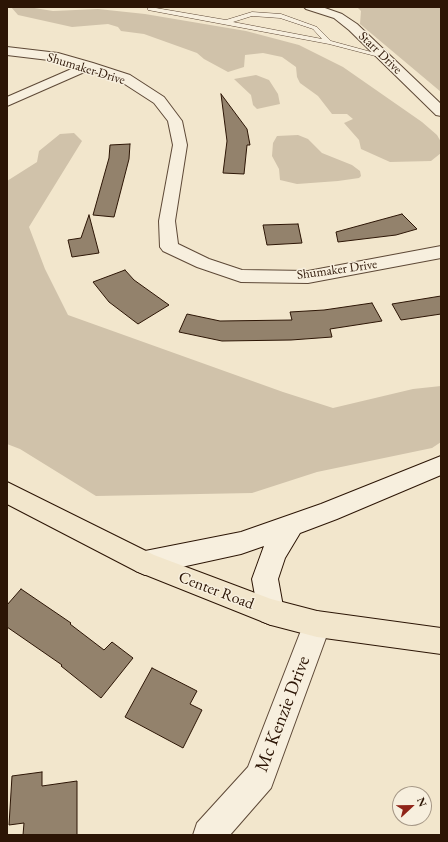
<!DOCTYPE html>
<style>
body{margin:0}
#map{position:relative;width:448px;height:842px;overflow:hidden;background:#f2e6cc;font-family:"EB Garamond",serif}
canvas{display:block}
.frame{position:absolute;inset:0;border:8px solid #2c1505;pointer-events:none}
.north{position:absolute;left:392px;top:786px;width:40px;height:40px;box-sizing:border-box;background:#f7efde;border:1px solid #a69887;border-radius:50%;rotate:68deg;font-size:11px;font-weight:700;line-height:16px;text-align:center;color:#2c1505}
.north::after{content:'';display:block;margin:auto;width:14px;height:18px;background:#8f2418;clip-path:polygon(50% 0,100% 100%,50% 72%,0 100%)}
</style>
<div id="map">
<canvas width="448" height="842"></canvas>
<div class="frame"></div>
<div class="north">N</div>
</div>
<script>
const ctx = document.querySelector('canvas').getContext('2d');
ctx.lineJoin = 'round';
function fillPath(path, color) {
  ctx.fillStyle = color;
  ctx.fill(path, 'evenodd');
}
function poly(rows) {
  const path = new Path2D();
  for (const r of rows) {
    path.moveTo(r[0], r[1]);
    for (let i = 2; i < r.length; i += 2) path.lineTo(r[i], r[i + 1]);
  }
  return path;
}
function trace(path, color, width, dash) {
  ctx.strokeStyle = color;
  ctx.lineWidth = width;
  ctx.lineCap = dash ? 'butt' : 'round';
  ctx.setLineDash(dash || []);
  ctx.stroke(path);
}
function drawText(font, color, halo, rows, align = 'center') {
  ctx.font = font + ' "EB Garamond",serif';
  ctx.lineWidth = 3;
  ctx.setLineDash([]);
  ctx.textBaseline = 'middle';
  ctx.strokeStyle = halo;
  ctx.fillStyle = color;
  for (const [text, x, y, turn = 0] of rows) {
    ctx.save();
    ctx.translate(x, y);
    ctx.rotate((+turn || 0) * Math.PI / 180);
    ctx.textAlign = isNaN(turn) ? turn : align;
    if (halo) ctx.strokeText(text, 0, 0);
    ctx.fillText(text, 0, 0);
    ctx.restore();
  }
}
const green = poly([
 [11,7,28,7,53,11,98,9,145,14,246,31,299,45,343,67,422,122,437,135,441,142,441,153,431,161,390,162,361,149,359,140,344,123,353,119,347,114,332,114,318,96,300,83,297,77,296,67,282,57,263,53,245,55,244,67,228,72,204,59,197,53,144,34,121,31,118,27,108,24,72,27,18,15],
 [357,7,441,7,441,92,360,24,361,11],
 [256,75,269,80,278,94,280,104,257,109,253,105,251,95,234,79],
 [74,133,82,141,29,227,45,269,68,315,283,392,333,408,413,389,441,386,441,442,432,448,317,472,252,493,96,496,20,449,7,444,7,181,37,162,39,151,60,134],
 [298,135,308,139,322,153,352,165,360,171,361,176,359,178,338,181,297,184,280,180,279,169,272,156,273,143,277,136]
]);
const building = poly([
 [221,94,247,129,250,145,247,145,244,174,223,173,227,141,221,94],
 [130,144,129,159,114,217,93,215,109,158,110,145,130,144],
 [402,214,417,229,396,235,338,242,336,232,402,214],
 [89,215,99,253,72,257,68,240,81,238,89,215],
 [298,224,302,243,267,245,263,225,298,224],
 [125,270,134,280,169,305,138,324,109,302,93,282,125,270],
 [441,296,441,314,401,320,392,304,441,296],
 [372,303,382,321,330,329,332,337,291,340,222,341,179,332,187,314,220,321,292,320,290,312,324,310,372,303],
 [21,589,71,623,70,624,104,650,112,642,133,658,101,698,61,666,62,665,7,627,7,605,21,589],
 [152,668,197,691,190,704,202,710,183,748,125,717,152,668],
 [42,772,42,786,77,781,77,835,23,835,24,823,9,825,12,776,42,772]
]);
const lane = poly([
 [150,7,226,20,252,12,281,14,317,27,331,41,386,56,383,58,329,44,148,10,147,9,150,7],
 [252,16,280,18,313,29,322,39,233,22,252,16]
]);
const street = poly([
 [304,7,322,7,342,14,357,24,441,104,441,116,436,115,349,30,334,18,306,9,304,7],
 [7,47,58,53,93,63,130,75,164,97,182,121,187,145,175,221,178,244,209,259,242,270,308,271,441,246,441,258,308,283,241,282,197,267,163,251,160,247,159,221,173,145,168,121,154,103,120,81,89,70,7,106,7,97,76,67,57,61,7,55,7,47],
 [317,611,327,615,331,624,271,788,230,835,193,835,197,823,248,767,307,615,317,611]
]);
const secondary = poly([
 [441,456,441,475,337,519,300,533,285,558,278,579,284,612,281,621,271,625,261,621,258,612,252,579,264,546,241,554,145,575,136,571,132,563,136,555,145,551,241,532,321,504,441,456]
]);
const primary = poly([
 [7,482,154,555,271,599,317,611,441,628,441,654,317,637,271,625,136,571,7,504,7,482]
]);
const farStreetnames = [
 ["Starr Drive",380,53,44],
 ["Shumaker Drive",86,69,17],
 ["Shumaker Drive",337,270,-8]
];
const streetNames = [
 ["Center Road",216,591,21]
];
const nearStreetnames = [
 ["Mc Kenzie Drive",283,714,-69]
];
fillPath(green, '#d0c2aa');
fillPath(building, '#93826c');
trace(building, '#2c1505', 1);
trace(lane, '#5e4937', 1);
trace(street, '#5e4937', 2);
trace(secondary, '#2c1505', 2);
trace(primary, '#2c1505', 2);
fillPath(lane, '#f7efde');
fillPath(street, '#f7efde');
fillPath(secondary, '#f7efde');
fillPath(primary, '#f2e6cc');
drawText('13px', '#2c1505', '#f7efde', farStreetnames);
drawText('16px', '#2c1505', '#f7efde', streetNames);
drawText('19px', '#2c1505', '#f7efde', nearStreetnames);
</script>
